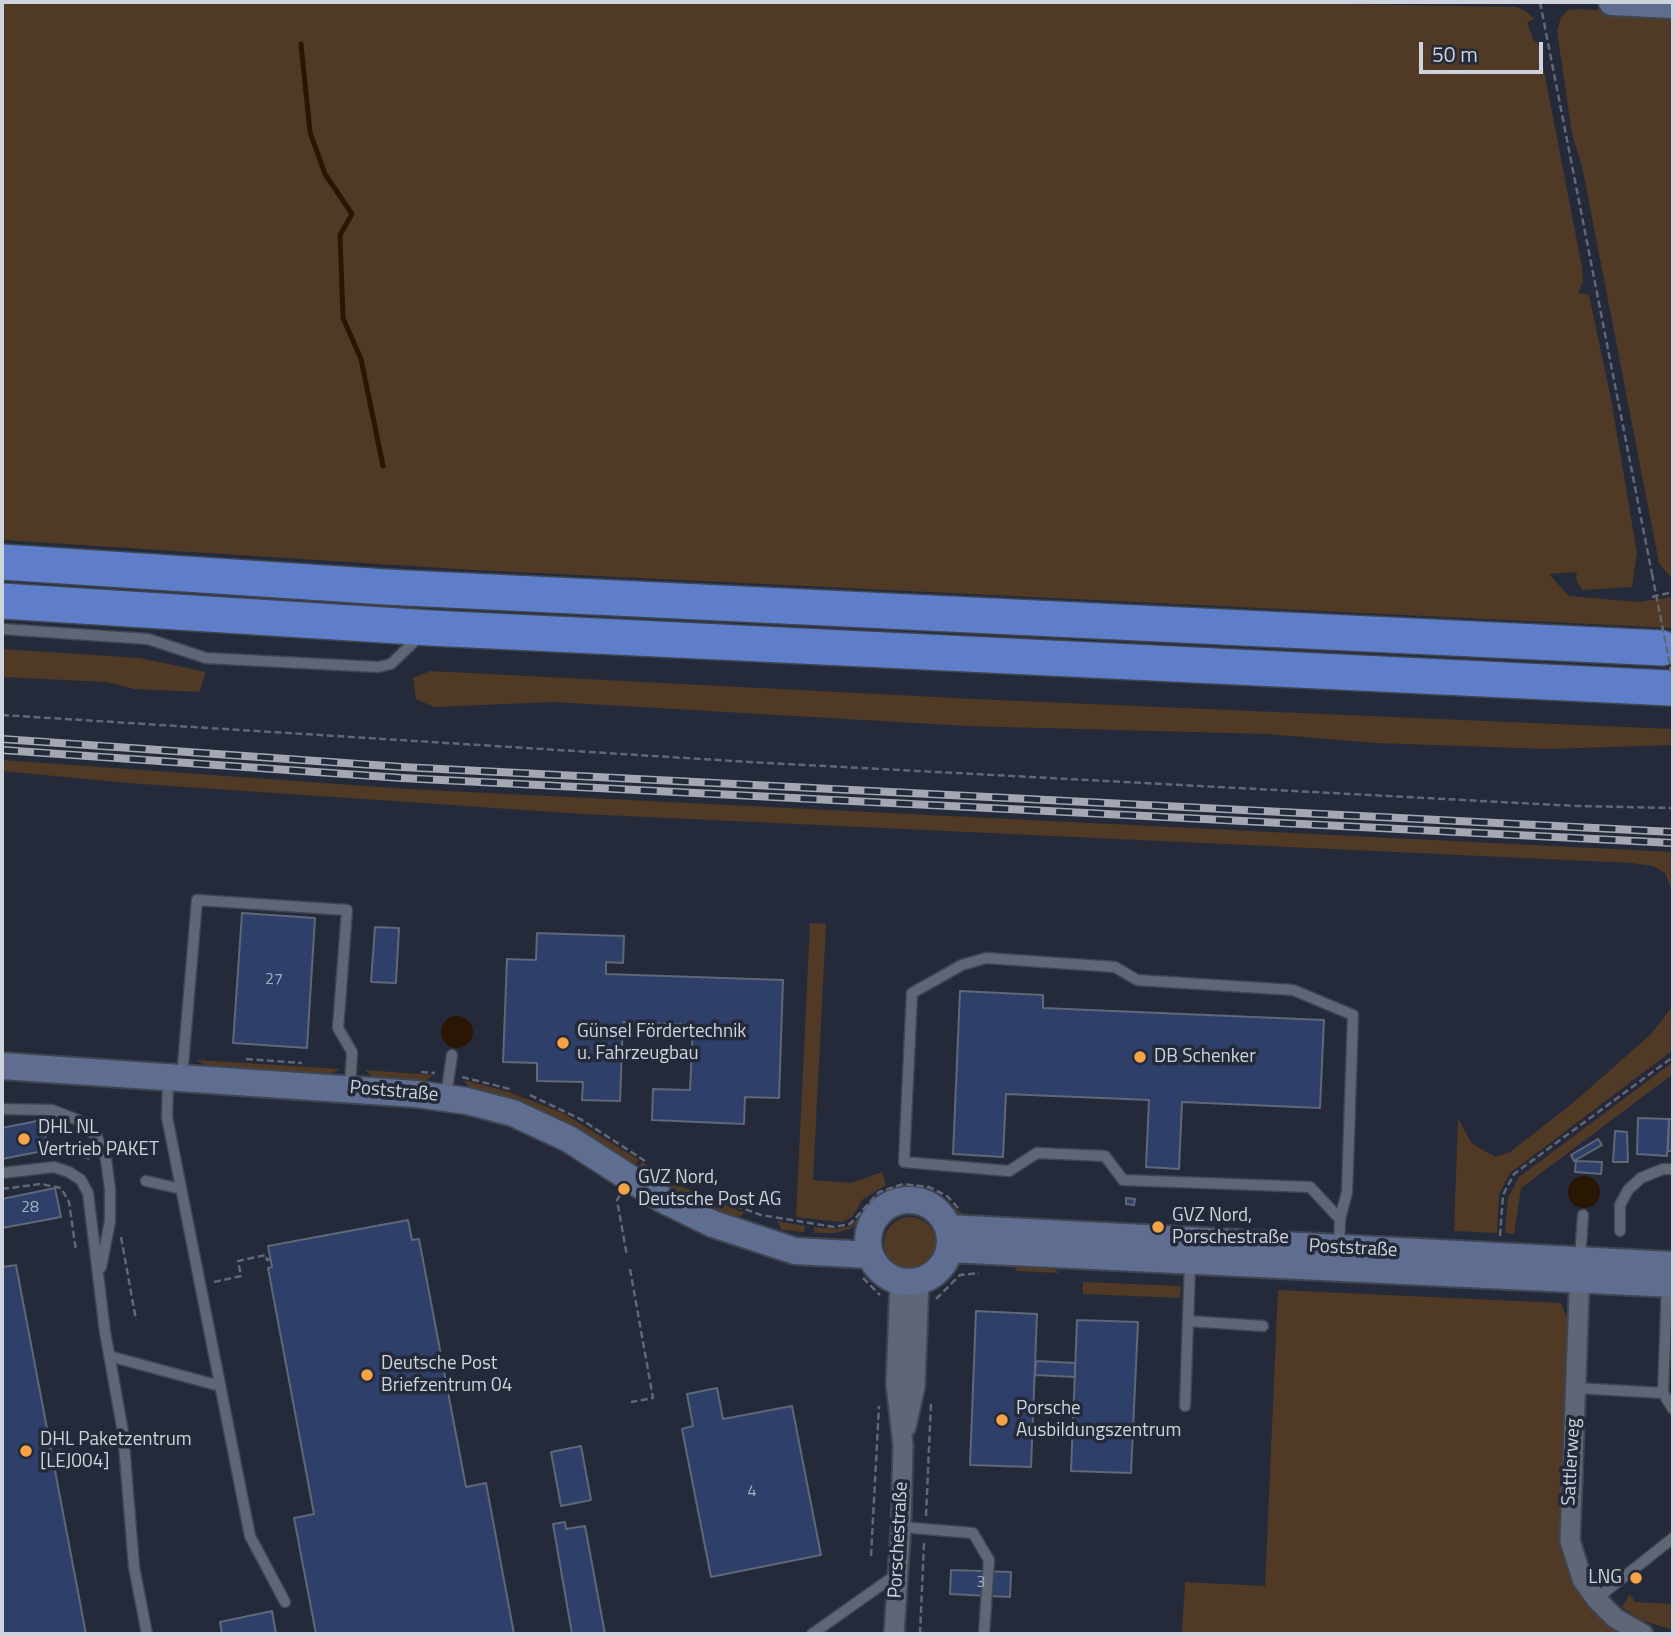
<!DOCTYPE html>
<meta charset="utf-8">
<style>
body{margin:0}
#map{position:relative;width:1675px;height:1636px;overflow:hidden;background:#242a39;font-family:"Titillium Web",sans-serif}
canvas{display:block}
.frame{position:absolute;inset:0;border:4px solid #cfd3dd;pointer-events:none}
.scale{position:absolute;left:1419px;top:42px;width:124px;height:32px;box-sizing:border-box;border:4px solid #cfd3dd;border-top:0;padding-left:9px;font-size:21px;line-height:24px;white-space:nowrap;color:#cfd3dd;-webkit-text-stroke:5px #242a39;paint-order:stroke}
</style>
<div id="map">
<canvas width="1675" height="1636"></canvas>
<div class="frame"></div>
<div class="scale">50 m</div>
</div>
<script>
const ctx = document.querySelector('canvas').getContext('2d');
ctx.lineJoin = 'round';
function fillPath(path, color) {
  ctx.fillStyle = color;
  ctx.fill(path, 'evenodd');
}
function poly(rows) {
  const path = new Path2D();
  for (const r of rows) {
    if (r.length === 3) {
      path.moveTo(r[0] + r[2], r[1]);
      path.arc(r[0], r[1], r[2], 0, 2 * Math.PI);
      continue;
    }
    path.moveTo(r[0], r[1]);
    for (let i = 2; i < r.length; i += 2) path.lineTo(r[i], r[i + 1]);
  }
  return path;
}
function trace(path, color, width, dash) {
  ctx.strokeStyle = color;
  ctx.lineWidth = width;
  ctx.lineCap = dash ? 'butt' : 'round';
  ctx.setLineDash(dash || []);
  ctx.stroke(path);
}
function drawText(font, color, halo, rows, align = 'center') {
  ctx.font = font + ' "Titillium Web",sans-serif';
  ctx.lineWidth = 7;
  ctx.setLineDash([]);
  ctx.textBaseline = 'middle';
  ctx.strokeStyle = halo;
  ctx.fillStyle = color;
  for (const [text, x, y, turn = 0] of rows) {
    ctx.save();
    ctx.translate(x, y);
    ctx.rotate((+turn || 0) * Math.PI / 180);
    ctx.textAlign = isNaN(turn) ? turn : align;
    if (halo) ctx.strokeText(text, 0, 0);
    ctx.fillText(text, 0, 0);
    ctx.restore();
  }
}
const green = poly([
 [2,2,1220,2,1517,7,1526,11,1534,19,1527,22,1533,39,1539,45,1582,267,1583,281,1578,293,1589,295,1611,399,1637,553,1632,587,1582,590,1576,579,1577,572,1549,574,1569,596,1638,602,1673,597,1673,628,474,570,2,540],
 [1576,9,1673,13,1673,580,1659,563,1582,166,1572,134,1557,31,1561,17,1568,10],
 [2,649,140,658,206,672,199,692,134,689,107,682,2,677],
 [430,671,974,699,1672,729,1673,745,1548,749,1376,743,1267,734,967,726,554,702,434,707,416,699,413,678],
 [2,760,408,789,1673,852,1673,893,1665,873,1653,866,1631,863,583,814,128,783,2,771],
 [810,923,826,924,813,1180,851,1183,882,1172,886,1185,863,1199,852,1217,842,1222,796,1217],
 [1673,1006,1673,1050,1510,1173,1499,1194,1497,1233,1454,1231,1458,1118,1472,1144,1496,1157,1510,1152,1573,1103,1651,1034],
 [196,1060,340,1069,321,1078,208,1067],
 [1673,1062,1673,1074,1521,1188,1514,1234,1505,1233,1508,1198,1519,1177],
 [365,1070,434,1075,420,1084,375,1079],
 [463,1080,506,1091,563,1113,639,1160,632,1169,475,1093],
 [642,1162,680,1186,745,1213,734,1220,713,1212,635,1171],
 [903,1186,932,1191,966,1216,1009,1218,1009,1223,967,1220,944,1200,931,1193,912,1189,898,1190,882,1197,852,1228,836,1233,814,1233,814,1227,836,1229,851,1226,872,1201],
 [910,1243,26],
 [777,1221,805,1226,804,1232,782,1230],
 [1017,1257,1043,1259,1059,1273,1016,1271],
 [1083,1282,1181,1286,1180,1298,1083,1294],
 [1278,1290,1561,1303,1568,1321,1569,1338,1561,1539,1625,1634,1182,1634,1185,1582,1265,1586],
 [1630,1594,1635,1602,1673,1604,1673,1630,1641,1620,1622,1607]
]);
const water = poly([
 [457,1032,16],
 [1584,1192,16]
]);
const stream = poly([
 [301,44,310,132,325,174,352,214,340,235,343,318,361,359,383,466]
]);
const building = poly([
 [242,913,315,918,307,1048,233,1043,242,913],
 [375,927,399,928,396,983,371,982,375,927],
 [537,933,624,936,623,963,606,962,606,974,783,980,779,1098,745,1097,744,1124,652,1120,653,1089,690,1090,693,1025,623,1022,620,1101,582,1100,583,1082,537,1081,537,1063,503,1062,507,959,536,960,537,933],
 [960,991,1043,995,1043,1008,1324,1020,1320,1108,1182,1102,1179,1169,1146,1167,1149,1100,1006,1094,1003,1157,953,1154,960,991],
 [1638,1118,1669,1119,1667,1156,1637,1154,1638,1118],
 [1669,1119,1673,1119,1673,1151,1668,1151,1669,1119],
 [42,1120,48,1150,2,1159,2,1128,42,1120],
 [1615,1131,1627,1132,1628,1162,1613,1162,1615,1131],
 [1598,1139,1602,1145,1574,1161,1571,1155,1598,1139],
 [1576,1161,1602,1162,1601,1174,1575,1172,1576,1161],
 [55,1188,61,1217,2,1228,2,1199,55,1188],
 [1126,1198,1135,1199,1134,1205,1126,1204,1126,1198],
 [408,1220,412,1240,419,1239,466,1487,486,1483,514,1634,316,1634,294,1518,314,1514,268,1268,272,1267,268,1246,408,1220],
 [16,1265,86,1634,2,1634,2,1267,16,1265],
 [976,1311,1037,1314,1031,1467,970,1465,976,1311],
 [1077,1320,1138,1322,1131,1473,1071,1471,1077,1320],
 [1036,1361,1075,1363,1075,1377,1035,1375,1036,1361],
 [717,1388,723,1419,792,1406,821,1555,711,1577,682,1429,693,1426,687,1394,717,1388],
 [581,1446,591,1500,561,1506,551,1452,581,1446],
 [565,1522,566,1529,585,1526,605,1634,572,1634,553,1524,565,1522],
 [951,1570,1011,1572,1010,1597,950,1594,951,1570],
 [272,1611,276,1634,222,1634,220,1622,272,1611]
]);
const path = poly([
 [1540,2,1652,574],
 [1652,597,1673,592],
 [2,715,749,762,1576,806,1673,808],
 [246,1059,302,1063],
 [421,1072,435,1073],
 [462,1077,510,1089],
 [530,1095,582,1120,645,1161],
 [52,1153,73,1153,90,1159],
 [2,1189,41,1184,61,1188,69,1202,76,1251],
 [620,1195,617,1200,627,1256],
 [706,1195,761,1215,834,1227,850,1224,879,1192,903,1184,929,1187,947,1196,958,1208],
 [1500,1236,1503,1195,1514,1174,1673,1057],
 [121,1237,136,1320],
 [630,1269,653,1398,631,1402],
 [863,1278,880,1295],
 [214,1282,241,1276,238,1261,266,1255,267,1260,271,1259],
 [936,1299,960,1275,979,1273],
 [926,1516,931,1403],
 [871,1556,879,1406],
 [920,1634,924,1543]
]);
const lane = poly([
 [2,629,148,639,206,658,378,667,391,664,420,636],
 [182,1077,197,900,347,910,338,1028,352,1052,350,1088],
 [168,1080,167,1117,250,1536,285,1602],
 [446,1096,452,1055],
 [2,1109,52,1110,78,1120,97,1137,106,1159,110,1189,110,1221,101,1267],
 [2,1173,54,1167,69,1172,81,1180,88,1193,105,1332,123,1432,134,1567,147,1634],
 [146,1181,181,1189],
 [1620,1231,1620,1205,1628,1190,1641,1178,1663,1169,1673,1169],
 [1339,1247,1340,1219,1347,1192,1353,1015,1293,990,1137,980,1115,967,986,958,962,965,912,993,904,1162,1009,1171,1037,1153,1105,1156,1123,1180,1310,1187,1340,1219],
 [1580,1259,1583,1215],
 [1188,1321,1263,1326],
 [109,1356,220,1386],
 [1575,1388,1663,1393,1667,1285],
 [1663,1393,1673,1409],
 [1185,1406,1190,1263],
 [901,1527,973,1533,989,1560,984,1634],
 [1596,1599,1673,1538],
 [812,1634,897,1574]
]);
const street = poly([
 [1580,1267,1570,1541,1582,1579,1596,1599,1615,1618,1643,1634],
 [906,1427,915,1386,919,1281],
 [894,1634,901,1527,903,1445,896,1384,900,1281]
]);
const secondary = poly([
 [1612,2,1673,5],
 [2,1066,416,1094,467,1101,513,1113,569,1139,662,1199,713,1224,795,1251,870,1255],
 [909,1241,41],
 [948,1228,1673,1265],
 [949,1249,1673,1284]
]);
const highway = poly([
 [2,562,386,587,1662,648],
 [2,601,430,628,1670,688]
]);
const rail = poly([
 [2,739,402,767,1673,832],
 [2,750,402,778,1673,843]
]);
const pathBridge = poly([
 [1652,574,1673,681]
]);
const markers = [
 [563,1043,7,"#f6a247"],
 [1140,1057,7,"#f6a247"],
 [24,1139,7,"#f6a247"],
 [624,1189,7,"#f6a247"],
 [1158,1227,7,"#f6a247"],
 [367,1375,7,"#f6a247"],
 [1002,1420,7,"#f6a247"],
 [26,1451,7,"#f6a247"],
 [1636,1578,7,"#f6a247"]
];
const numberNames = [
 ["27",274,980],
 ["28",30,1208],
 ["4",752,1492],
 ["3",981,1583]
];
const poiNames = [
 ["Günsel Fördertechnik",577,1032],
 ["u. Fahrzeugbau",577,1054],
 ["DB Schenker",1154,1057],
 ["DHL NL",38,1128],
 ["Vertrieb PAKET",38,1150],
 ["GVZ Nord,",638,1178],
 ["Deutsche Post AG",638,1200],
 ["GVZ Nord,",1172,1216],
 ["Porschestraße",1172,1238],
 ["Deutsche Post",381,1364],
 ["Briefzentrum 04",381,1386],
 ["Porsche",1016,1409],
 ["Ausbildungszentrum",1016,1431],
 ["DHL Paketzentrum",40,1440],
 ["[LEJ004]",40,1462],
 ["LNG",1622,1578,"right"]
];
const streetNames = [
 ["Poststraße",394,1092,5],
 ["Poststraße",1353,1249,3],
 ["Sattlerweg",1572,1462,-87],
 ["Porschestraße",899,1540,-87]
];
fillPath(green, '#503a25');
fillPath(water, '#2a1703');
trace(stream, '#2a1703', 5);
fillPath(building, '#2e4069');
trace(building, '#5f6778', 2);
trace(lane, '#3f4551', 13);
trace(street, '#3f4551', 23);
trace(secondary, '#3f4551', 30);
trace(highway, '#3f4551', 38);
trace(path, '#616774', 2.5, [7, 3.5]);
trace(lane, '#5f6777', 10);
trace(street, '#5f6777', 19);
trace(secondary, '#5f6e90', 26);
trace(highway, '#5e7ec9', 35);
trace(rail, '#a3a8b3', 8);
trace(rail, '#242a39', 5, [16]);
trace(pathBridge, '#616774', 2.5, [7, 3.5]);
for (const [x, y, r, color] of markers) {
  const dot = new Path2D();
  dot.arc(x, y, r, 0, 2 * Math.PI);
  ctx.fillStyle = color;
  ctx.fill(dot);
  trace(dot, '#242a39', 2.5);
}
drawText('16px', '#a7aec0', null, numberNames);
drawText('19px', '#cfd3dd', '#242a39', poiNames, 'left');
drawText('19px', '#cfd3dd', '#242a39', streetNames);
</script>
